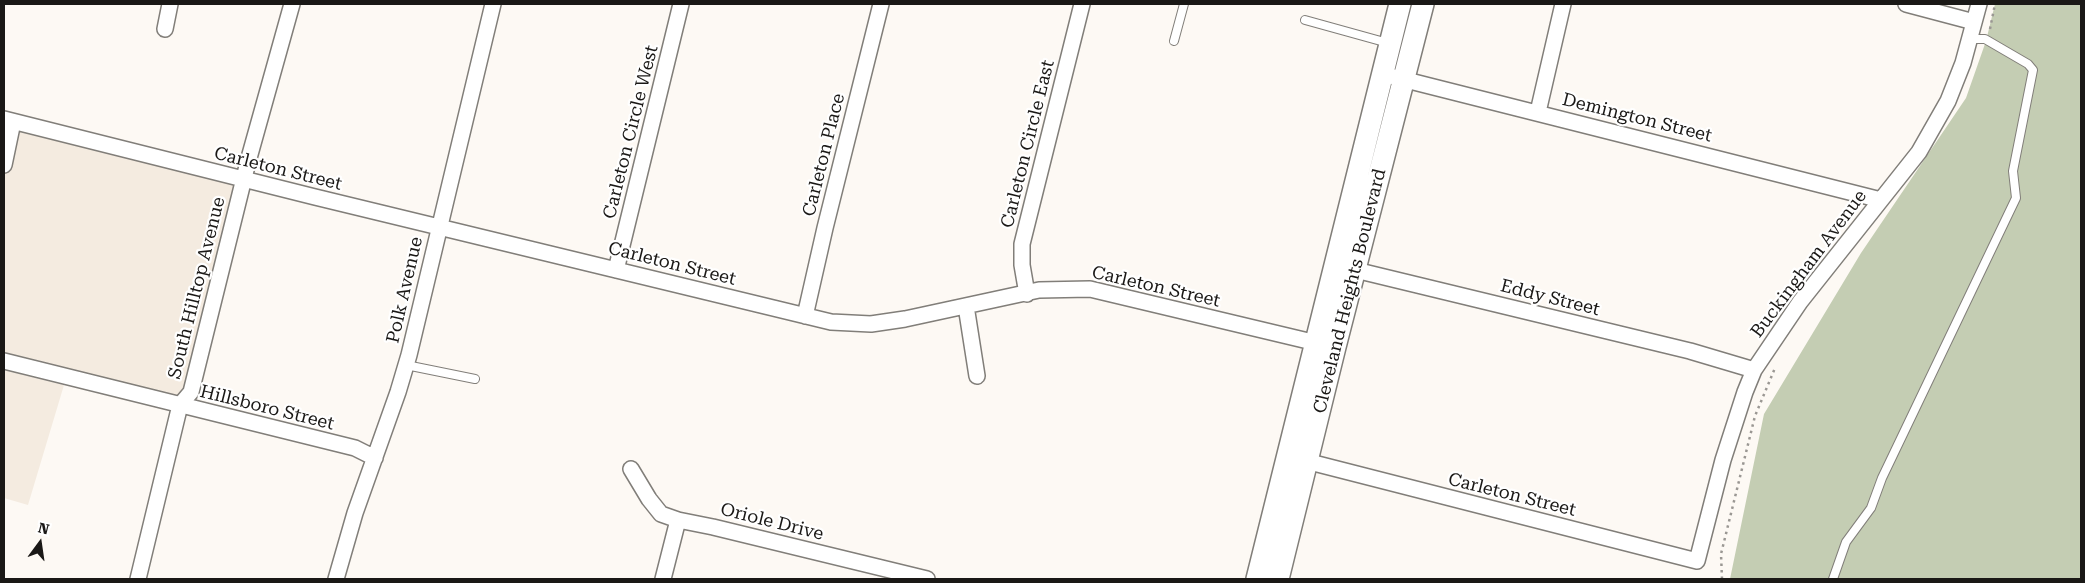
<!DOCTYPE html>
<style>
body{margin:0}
#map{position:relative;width:2085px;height:583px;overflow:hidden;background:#fdf9f4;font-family:"Roboto Serif",serif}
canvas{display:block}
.frame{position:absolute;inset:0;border:5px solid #1a1816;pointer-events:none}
.north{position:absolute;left:15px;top:518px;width:50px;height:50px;-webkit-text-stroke:4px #fff;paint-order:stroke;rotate:14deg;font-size:14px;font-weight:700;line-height:20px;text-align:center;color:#1a1816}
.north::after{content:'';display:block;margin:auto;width:18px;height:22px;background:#1a1816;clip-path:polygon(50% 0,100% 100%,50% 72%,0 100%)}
</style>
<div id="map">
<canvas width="2085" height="583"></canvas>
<div class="frame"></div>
<div class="north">N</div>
</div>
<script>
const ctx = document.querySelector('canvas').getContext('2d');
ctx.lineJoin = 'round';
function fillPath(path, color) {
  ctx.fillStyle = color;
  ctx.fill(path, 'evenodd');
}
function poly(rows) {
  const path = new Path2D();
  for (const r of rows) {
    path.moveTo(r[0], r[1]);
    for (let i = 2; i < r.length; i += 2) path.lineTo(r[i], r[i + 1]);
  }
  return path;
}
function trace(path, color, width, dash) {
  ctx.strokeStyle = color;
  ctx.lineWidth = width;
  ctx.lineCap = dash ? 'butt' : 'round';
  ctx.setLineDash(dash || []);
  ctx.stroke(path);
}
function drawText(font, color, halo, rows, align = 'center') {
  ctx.font = font + ' "Roboto Serif",serif';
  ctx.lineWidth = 4.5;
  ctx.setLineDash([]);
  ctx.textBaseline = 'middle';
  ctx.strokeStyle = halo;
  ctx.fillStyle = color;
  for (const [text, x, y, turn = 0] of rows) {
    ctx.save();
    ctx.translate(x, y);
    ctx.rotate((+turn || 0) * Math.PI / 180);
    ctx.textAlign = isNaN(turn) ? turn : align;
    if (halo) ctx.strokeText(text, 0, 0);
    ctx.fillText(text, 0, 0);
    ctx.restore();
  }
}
const built = poly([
 [4,128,234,185,184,388,178,396,4,352],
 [4,370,64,385,28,505,4,498]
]);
const green = poly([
 [1995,4,2081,4,2081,579,1730,579,1764,414,1861,253,1966,98,1986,41]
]);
const path = poly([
 [1990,29,1995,4],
 [1722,579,1721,554,1755,416,1775,368]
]);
const lane = poly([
 [1305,20,1388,43],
 [1174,41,1184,4],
 [406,365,475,379],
 [1833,579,1846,542,1871,508,1882,478,2016,198,2013,171,2033,70,2028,64,1985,39,1970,39]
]);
const street = poly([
 [1906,4,1974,22],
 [165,29,170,4],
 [1394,77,1881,200],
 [1538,112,1563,4],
 [4,119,315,197,831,322,871,324,905,319,1039,290,1090,289,1325,345],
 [4,165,13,122],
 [1347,268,1690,351,1754,370],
 [616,270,681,4],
 [1027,294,1022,265,1022,244,1082,4],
 [966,306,977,376],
 [805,316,825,228,881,4],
 [4,361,355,448,375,458],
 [1298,459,1697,561,1723,460,1745,392,1754,370,1800,302,1919,152,1948,101,1963,63,1979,4],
 [631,469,649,499,661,514,678,520,713,527,927,579],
 [138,579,180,405,191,392,249,158,292,4],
 [336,579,355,513,398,392,409,355,493,4],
 [663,579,678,520]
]);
const secondary = poly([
 [1257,579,1400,4],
 [1278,579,1335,347,1423,4]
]);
const streetNames = [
 ["Demington Street",1637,118,14],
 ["Carleton Circle West",631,132,-76],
 ["Carleton Circle East",1028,144,-76],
 ["Carleton Place",824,155,-76],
 ["Carleton Street",278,169,14],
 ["Carleton Street",672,264,14],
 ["Buckingham Avenue",1809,264,-53],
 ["Carleton Street",1156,287,13],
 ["South Hilltop Avenue",197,288,-76],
 ["Polk Avenue",405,290,-77],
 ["Cleveland Heights Boulevard",1350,291,-76],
 ["Eddy Street",1550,298,14],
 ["Hillsboro Street",267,408,14],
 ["Carleton Street",1512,495,14],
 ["Oriole Drive",772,522,14]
];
fillPath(built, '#f4ebe0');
fillPath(green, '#c4cdb3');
trace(lane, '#817e79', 10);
trace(street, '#817e79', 18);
trace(secondary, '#817e79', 24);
trace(path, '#9a9793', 2.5, [2.5, 4]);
trace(lane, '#fff', 8);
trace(street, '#fff', 15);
trace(secondary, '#fff', 21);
drawText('18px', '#1a1816', '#fff', streetNames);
</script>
